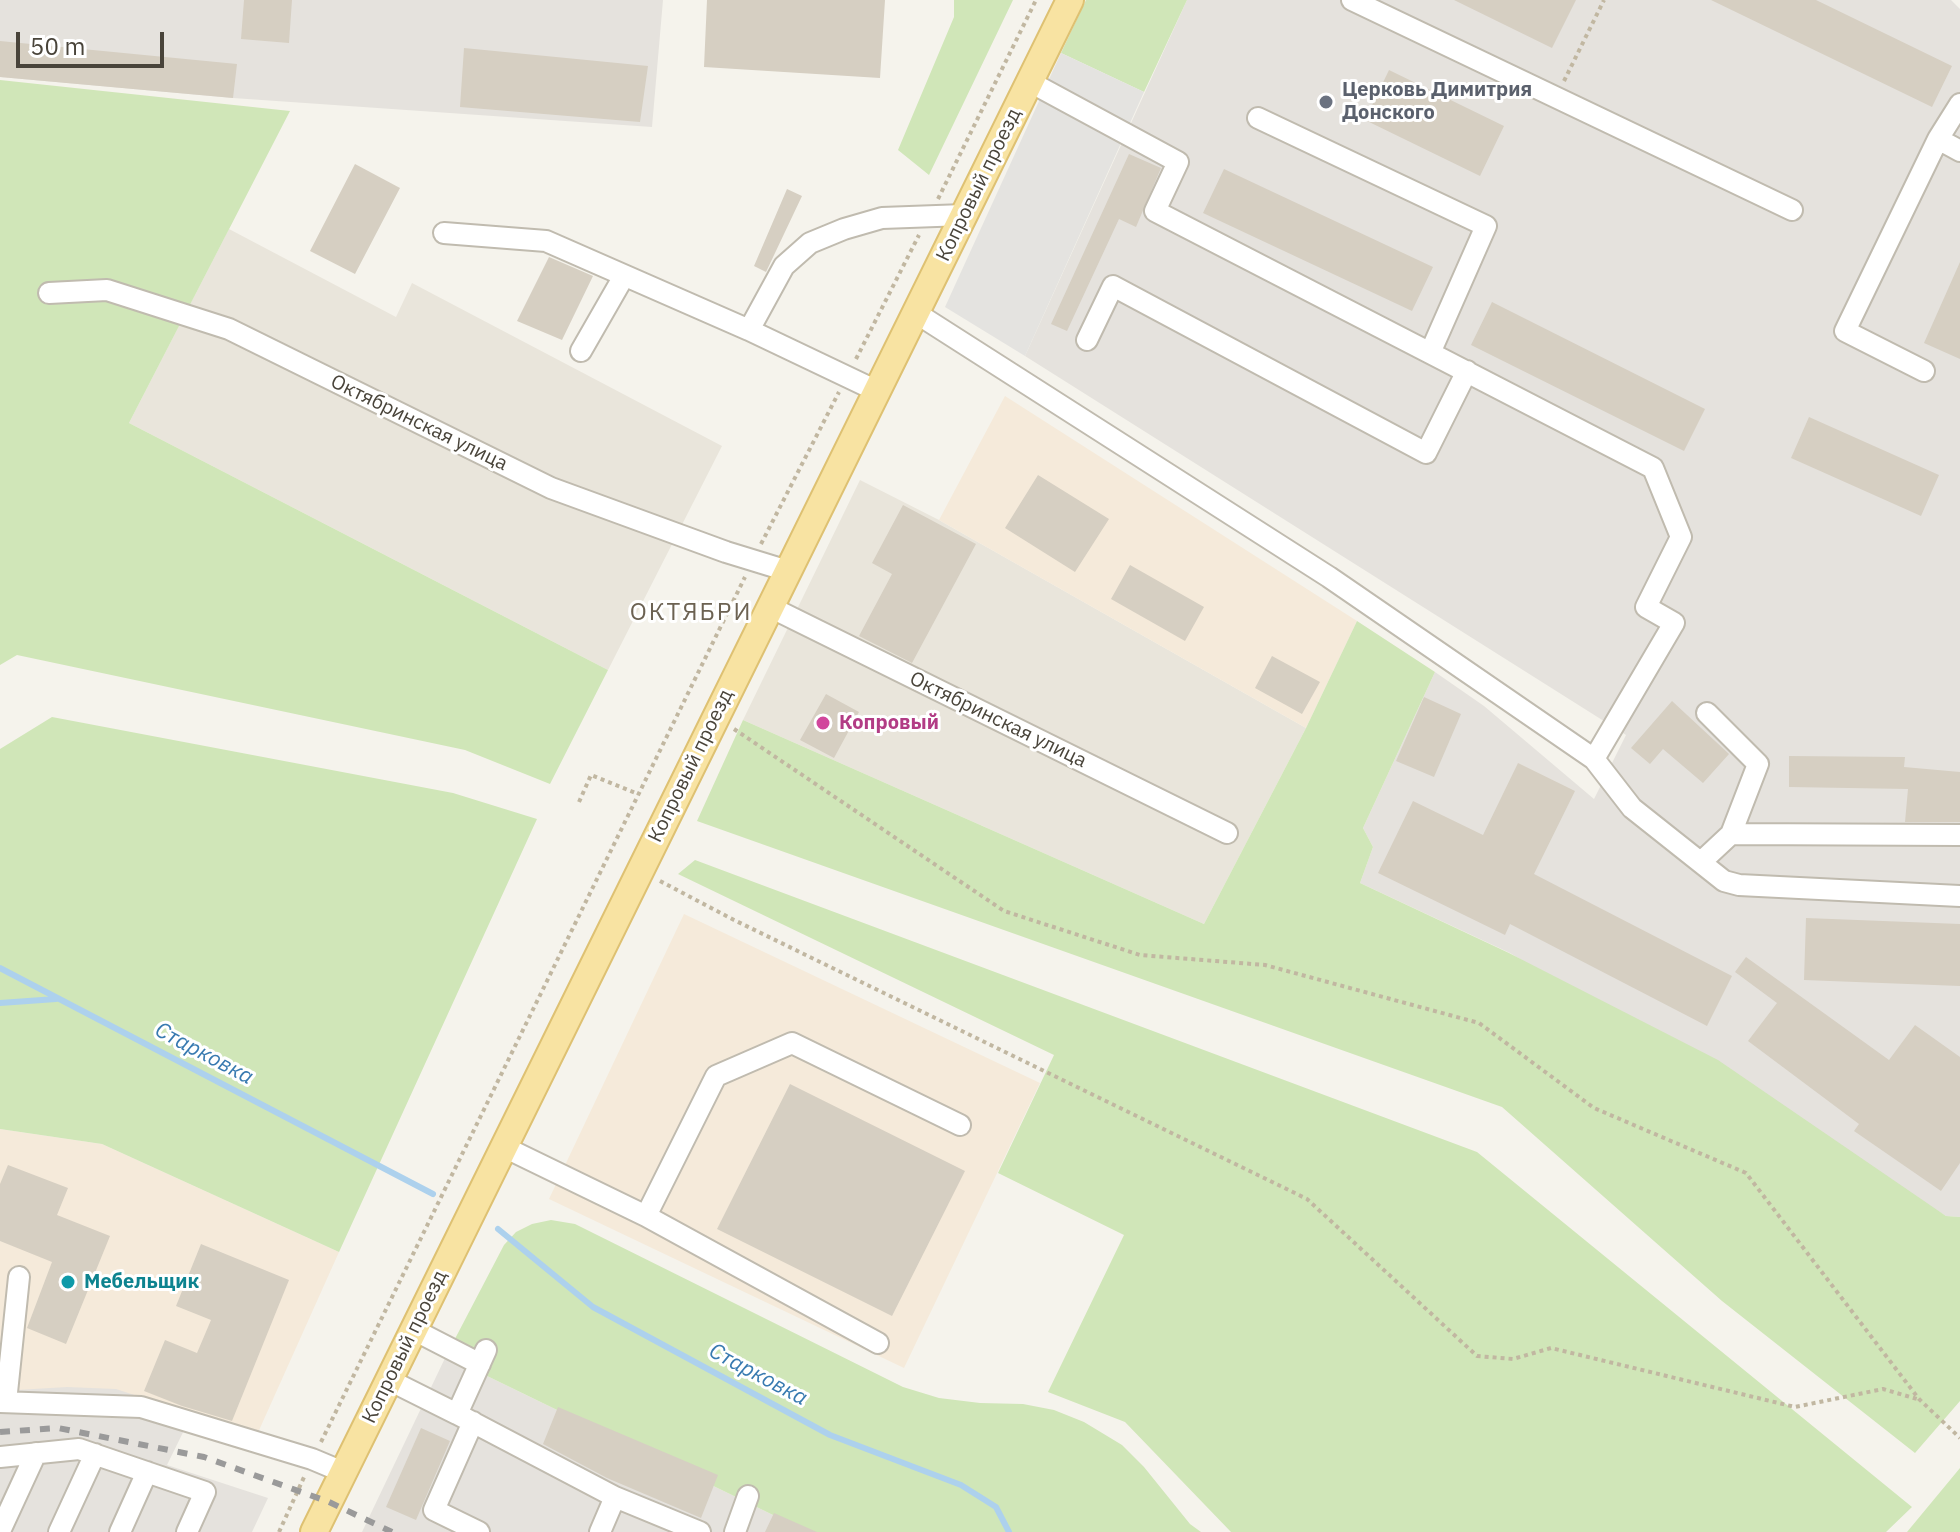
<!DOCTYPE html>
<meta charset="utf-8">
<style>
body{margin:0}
#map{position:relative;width:1960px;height:1532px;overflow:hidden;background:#f5f3ec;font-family:"IBM Plex Sans",sans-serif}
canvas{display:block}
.scale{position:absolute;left:16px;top:32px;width:148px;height:36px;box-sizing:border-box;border:4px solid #49443a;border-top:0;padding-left:10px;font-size:24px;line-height:28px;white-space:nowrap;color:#49443a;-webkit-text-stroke:6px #fff;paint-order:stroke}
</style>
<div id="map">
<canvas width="1960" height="1532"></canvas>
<div class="scale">50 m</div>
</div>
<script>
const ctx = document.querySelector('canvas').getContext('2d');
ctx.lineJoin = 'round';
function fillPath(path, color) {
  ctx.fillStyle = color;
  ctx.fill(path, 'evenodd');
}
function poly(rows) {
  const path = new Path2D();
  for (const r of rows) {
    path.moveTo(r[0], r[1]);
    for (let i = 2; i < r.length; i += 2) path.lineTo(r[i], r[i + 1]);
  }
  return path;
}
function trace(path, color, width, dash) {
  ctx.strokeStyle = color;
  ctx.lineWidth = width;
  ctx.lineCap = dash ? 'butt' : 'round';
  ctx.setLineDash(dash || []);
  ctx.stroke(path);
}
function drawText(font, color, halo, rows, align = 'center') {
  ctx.font = font + ' "IBM Plex Sans",sans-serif';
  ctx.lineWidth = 6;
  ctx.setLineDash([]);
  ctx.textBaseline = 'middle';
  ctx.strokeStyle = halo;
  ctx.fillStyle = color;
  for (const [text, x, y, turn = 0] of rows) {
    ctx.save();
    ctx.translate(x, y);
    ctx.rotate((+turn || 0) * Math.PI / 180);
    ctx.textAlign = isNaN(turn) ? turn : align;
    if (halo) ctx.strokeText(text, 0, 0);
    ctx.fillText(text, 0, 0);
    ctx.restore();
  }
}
const residential = poly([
 [229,229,396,317,412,283,722,446,608,670,129,423],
 [860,480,939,520,1306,728,1204,924,743,720]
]);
const commercial = poly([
 [1005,396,1357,621,1306,728,939,520],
 [684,914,1040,1083,904,1368,549,1199],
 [0,1129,102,1144,339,1252,256,1437,0,1391]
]);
const industrial = poly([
 [0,0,663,0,652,127,233,98,0,77],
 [1187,0,1951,0,1960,9,1960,1217,1946,1216,1510,953,1360,883,1373,847,1363,828,1435,672,1484,706,1594,799,1626,735,1025,356],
 [446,1356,808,1532,362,1532],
 [67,1387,116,1389,192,1414,167,1465,268,1498,252,1532,0,1532,0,1391]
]);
const green = poly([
 [954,0,1013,0,929,175,898,150,954,17],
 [1086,0,1187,0,1144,92,1061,53],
 [0,80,290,111,129,423,608,670,550,784,465,750,17,655,0,665],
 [1357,621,1435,672,1363,828,1373,847,1360,883,1509,953,1718,1060,1946,1216,1960,1217,1960,1401,1915,1453,1722,1301,1502,1107,697,821,743,720,1204,924,1306,728],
 [52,717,453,793,537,819,339,1252,102,1144,0,1129,0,749],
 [695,860,1477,1152,1912,1507,1886,1532,1231,1532,1125,1422,1048,1392,1124,1235,998,1173,1054,1055,678,874],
 [551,1220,575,1224,903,1387,939,1398,980,1403,1023,1404,1054,1410,1084,1422,1122,1445,1144,1467,1190,1524,1201,1532,808,1532,446,1356,504,1245,516,1232,532,1224],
 [1960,1468,1960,1532,1907,1532]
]);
const parking = poly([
 [1061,53,1144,92,1025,356,945,307]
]);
const stream = poly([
 [0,968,433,1194],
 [0,1003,56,999],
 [498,1229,593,1307,830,1435,961,1485,996,1507,1009,1532]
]);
const building = poly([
 [244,0,292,0,289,43,241,39],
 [707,0,885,0,880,78,704,67],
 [1454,0,1576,0,1552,48],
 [1711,0,1816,0,1952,66,1932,107],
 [0,41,237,64,233,98,0,77],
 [464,48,648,66,640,122,460,107],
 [1389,70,1504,126,1480,176,1365,120],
 [1129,154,1161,168,1136,227,1119,219,1067,331,1051,324],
 [355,164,400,188,355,274,310,251],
 [1224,169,1433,267,1412,311,1203,213],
 [787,189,802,196,766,272,754,266],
 [549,257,593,276,562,340,517,321],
 [1960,262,1960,359,1924,343],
 [1492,302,1705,409,1684,451,1471,345],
 [1809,417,1939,475,1921,516,1791,458],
 [1038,475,1109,519,1075,572,1005,528],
 [903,505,976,544,912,663,859,636,892,574,872,563],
 [1130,565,1204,607,1185,641,1111,599],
 [1272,656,1320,682,1302,714,1255,688],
 [826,694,859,712,834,758,800,740],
 [1424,697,1461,714,1434,777,1396,761],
 [1672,701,1729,754,1703,783,1663,749,1650,764,1631,748],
 [1789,756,1905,757,1904,767,1960,772,1960,822,1905,822,1908,789,1789,787],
 [1518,763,1575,791,1534,874,1732,976,1707,1026,1510,924,1505,935,1378,873,1413,801,1483,835],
 [1806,918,1960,924,1960,986,1804,980],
 [1746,957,1889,1060,1915,1025,1960,1057,1960,1163,1941,1191,1854,1131,1859,1124,1748,1041,1777,1003,1735,972],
 [790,1084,965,1171,892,1316,717,1229],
 [8,1165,68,1188,57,1215,110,1236,66,1344,27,1328,52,1262,0,1241,0,1184],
 [201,1244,289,1280,232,1421,182,1406,144,1391,165,1340,197,1353,211,1320,176,1306],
 [558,1407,718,1475,701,1518,607,1478,543,1444],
 [421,1428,450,1441,416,1520,386,1507],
 [774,1513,817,1532,765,1532]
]);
const path = poly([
 [1564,81,1604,0],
 [938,199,1036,0],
 [856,359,919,235],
 [761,544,839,392],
 [734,729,1004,911,1140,955,1265,965,1479,1023,1594,1108,1746,1173,1919,1399,1960,1438],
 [579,802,591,775,638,794],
 [660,881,734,920,1307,1199,1477,1356,1513,1359,1551,1348,1795,1407,1883,1389,1917,1399],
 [321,1442,745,577],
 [279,1532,305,1475]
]);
const minor = poly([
 [1352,0,1792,210],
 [1030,82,1178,162,1155,211,1653,468,1681,537,1646,607,1674,623,1594,759],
 [1960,104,1938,139,1960,151],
 [1258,118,1486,226,1430,353],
 [444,233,546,241,749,330,877,391],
 [49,293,107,290,229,329,551,488,726,552,788,571],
 [916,313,1329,577,1594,759,1632,808,1724,881,1739,885,1960,896],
 [749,330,784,266,810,243,844,229,882,218,964,215],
 [1087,340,1113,286,1426,453,1467,371],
 [581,351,624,276],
 [1924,371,1845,331,1938,139],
 [770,607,1227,833],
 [1707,713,1758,764,1731,834],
 [1701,862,1731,834,1960,835],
 [504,1147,646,1216,716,1076,792,1043,960,1125],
 [646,1216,878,1343],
 [414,1330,480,1364],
 [486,1350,457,1414,615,1497,700,1532],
 [389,1380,457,1414],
 [0,1402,141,1407,312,1459,343,1472],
 [6,1402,19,1277],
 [473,1422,434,1510,479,1532],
 [0,1457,79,1449,205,1492,187,1532],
 [0,1531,36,1453],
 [59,1532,95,1454],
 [120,1532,147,1472],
 [600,1532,615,1497],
 [735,1532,748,1496]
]);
const major = poly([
 [314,1532,1070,0]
]);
const rail = poly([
 [0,1432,58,1428,204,1457,329,1502,392,1532]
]);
const markers = [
 [1326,102,8,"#6b7280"],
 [823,723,8,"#d1479c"],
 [68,1282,8,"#0f9aa8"]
];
const worshipNames = [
 ["Церковь Димитрия",1342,90],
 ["Донского",1342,113]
];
const streetNames = [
 ["Копровый проезд",979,185,-64],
 ["Октябринская улица",419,423,26],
 ["Октябринская улица",998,720,26],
 ["Копровый проезд",691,766,-64],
 ["Копровый проезд",405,1347,-64]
];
const hotelNames = [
 ["Копровый",839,723]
];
const cultureNames = [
 ["Мебельщик",84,1282]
];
const waterNames = [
 ["Старковка",204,1054,28],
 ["Старковка",758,1375,28]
];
const quarterNames = [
 ["ОКТЯБРИ",691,613]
];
fillPath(residential, '#e9e5db');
fillPath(commercial, '#f5eada');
fillPath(industrial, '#e5e2dd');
fillPath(green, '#d0e6b8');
fillPath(parking, '#e4e3e0');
trace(stream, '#add1ed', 6);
fillPath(building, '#d6cfc2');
trace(minor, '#c0bbaf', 24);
trace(major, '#dec172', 30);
trace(path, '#c1b7a1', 4, [4, 4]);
trace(minor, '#fff', 20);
trace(major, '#f8e3a2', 26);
trace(rail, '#9a9a9a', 6, [10, 10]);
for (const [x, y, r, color] of markers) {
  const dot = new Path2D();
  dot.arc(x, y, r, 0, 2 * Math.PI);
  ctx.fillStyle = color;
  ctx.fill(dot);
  trace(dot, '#fff', 3);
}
drawText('bold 20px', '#5b616d', '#fff', worshipNames, 'left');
drawText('20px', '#49443a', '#fff', streetNames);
drawText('bold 20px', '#b23c85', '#fff', hotelNames, 'left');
drawText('bold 20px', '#0d838f', '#fff', cultureNames, 'left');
drawText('italic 22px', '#387ab0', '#fff', waterNames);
ctx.letterSpacing = '2px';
drawText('24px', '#6c6252', '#fff', quarterNames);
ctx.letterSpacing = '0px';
</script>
